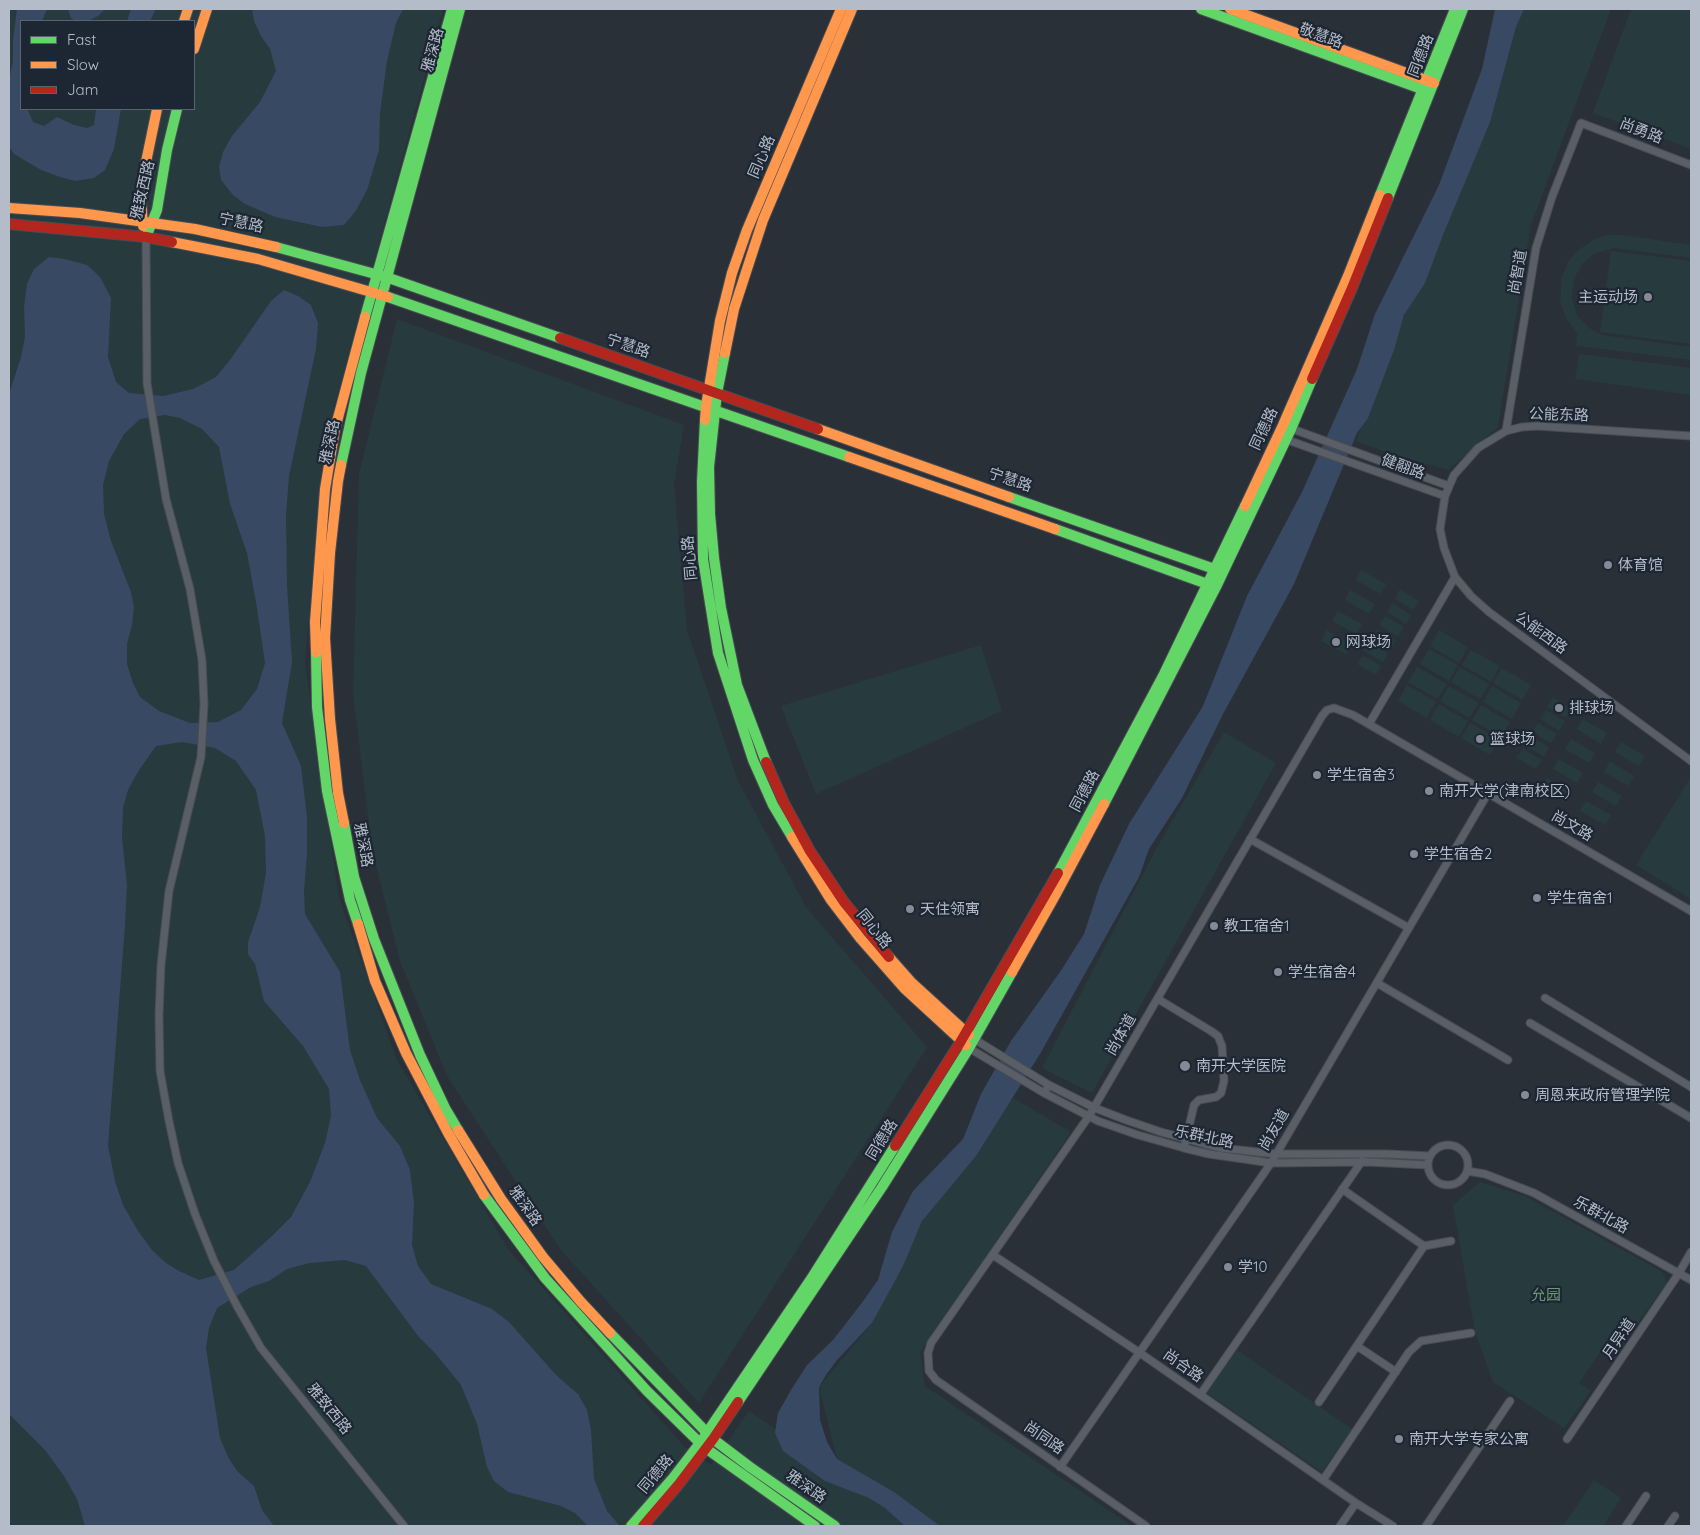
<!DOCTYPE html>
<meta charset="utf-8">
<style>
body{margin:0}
#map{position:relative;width:1700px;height:1535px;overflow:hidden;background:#2a3038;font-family:Quicksand,sans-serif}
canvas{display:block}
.frame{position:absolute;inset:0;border:10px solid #b4bcc9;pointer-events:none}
.legend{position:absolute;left:20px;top:20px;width:175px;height:90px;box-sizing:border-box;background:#1d2633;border:1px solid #59626f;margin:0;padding:6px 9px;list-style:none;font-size:15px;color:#b4bcc9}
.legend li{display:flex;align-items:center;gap:10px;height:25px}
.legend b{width:25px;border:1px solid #59626f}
</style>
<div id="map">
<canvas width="1700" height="1535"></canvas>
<div class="frame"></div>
<ul class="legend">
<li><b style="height:6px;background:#63d668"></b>Fast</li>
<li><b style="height:6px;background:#ff974d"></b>Slow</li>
<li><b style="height:6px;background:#b3261e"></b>Jam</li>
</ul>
</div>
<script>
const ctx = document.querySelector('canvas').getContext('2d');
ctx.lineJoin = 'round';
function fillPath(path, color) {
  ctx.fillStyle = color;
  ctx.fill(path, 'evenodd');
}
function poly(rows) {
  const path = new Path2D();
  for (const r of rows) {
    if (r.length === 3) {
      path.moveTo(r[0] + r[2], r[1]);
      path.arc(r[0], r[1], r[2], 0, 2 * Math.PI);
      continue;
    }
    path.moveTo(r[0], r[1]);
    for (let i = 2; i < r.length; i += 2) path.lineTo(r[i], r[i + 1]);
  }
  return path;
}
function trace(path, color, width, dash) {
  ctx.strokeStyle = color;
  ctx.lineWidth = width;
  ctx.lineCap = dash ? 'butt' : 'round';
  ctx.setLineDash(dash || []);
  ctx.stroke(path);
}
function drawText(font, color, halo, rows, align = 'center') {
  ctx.font = font + ' Quicksand,"Noto Sans SC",sans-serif';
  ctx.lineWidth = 4.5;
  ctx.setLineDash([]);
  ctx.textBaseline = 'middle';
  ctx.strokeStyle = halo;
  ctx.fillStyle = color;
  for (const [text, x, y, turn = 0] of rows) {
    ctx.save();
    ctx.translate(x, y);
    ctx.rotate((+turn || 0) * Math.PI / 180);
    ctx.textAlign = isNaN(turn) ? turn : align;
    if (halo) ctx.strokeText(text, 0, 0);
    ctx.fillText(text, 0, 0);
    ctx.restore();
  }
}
const green = poly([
 [9,9,443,9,323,448,305,663,339,898,397,1060,508,1249,685,1447,711,1465,749,1411,917,1526,9,1526],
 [21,21,194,21,194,109,21,109],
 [1523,9,1611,9,1531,225,1498,427,1448,470,1386,452,1356,441],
 [1631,9,1691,9,1691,149,1593,113],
 [1608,235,1622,235,1691,245,1691,258,1615,248,1595,253,1582,264,1574,279,1572,298,1578,317,1592,330,1602,335,1691,347,1691,360,1576,346,1577,334,1566,318,1560,301,1562,276,1568,262,1578,250,1595,239],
 [1611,251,1691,261,1691,344,1600,332],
 [397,319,684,425,674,484,687,630,738,781,806,907,927,1047,699,1403,560,1249,447,1076,400,961,372,849,353,693,359,474],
 [1579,354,1691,368,1691,395,1575,379],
 [1361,570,1386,584,1380,594,1356,580],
 [1400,589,1419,601,1413,610,1395,599],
 [1350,590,1375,604,1369,614,1345,600],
 [1392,603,1411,615,1406,624,1387,612],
 [1338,611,1362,624,1357,635,1332,621],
 [1385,616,1404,627,1398,637,1379,625],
 [1377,629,1396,640,1391,649,1372,638],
 [1327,630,1351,644,1346,654,1321,641],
 [1439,630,1468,647,1459,663,1430,646],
 [1370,642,1388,653,1383,662,1364,651],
 [981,645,1002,711,816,794,781,706],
 [1429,649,1458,665,1449,681,1420,664],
 [1471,650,1500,666,1491,682,1462,665],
 [1363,655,1381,666,1376,675,1357,664],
 [1417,667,1447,684,1437,699,1408,682],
 [1460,667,1489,684,1480,699,1451,682],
 [1502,668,1531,685,1522,700,1493,683],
 [1407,685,1436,702,1427,718,1398,701],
 [1449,686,1479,703,1469,718,1440,701],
 [1492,686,1521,703,1512,719,1483,702],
 [1553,697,1571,709,1566,718,1547,707],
 [1439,704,1468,721,1459,737,1430,720],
 [1481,705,1510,722,1501,737,1472,720],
 [1546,710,1565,721,1559,731,1540,719],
 [1583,719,1607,733,1601,744,1577,729],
 [1470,723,1499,739,1490,755,1461,738],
 [1538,723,1557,734,1551,743,1532,732],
 [1224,732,1276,763,1092,1093,1042,1068,1156,849],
 [1531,736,1549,747,1544,757,1525,745],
 [1571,739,1595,753,1589,763,1565,749],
 [1621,742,1645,756,1639,766,1615,752],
 [1523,749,1542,760,1536,769,1517,758],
 [1559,759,1583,773,1577,783,1553,769],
 [1610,761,1634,776,1628,786,1604,772],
 [1691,777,1691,899,1636,865],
 [1547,778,1571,793,1565,803,1541,788],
 [1598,782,1622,796,1616,806,1592,792],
 [1586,801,1611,815,1605,825,1580,811],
 [1013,1098,1071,1132,920,1352,925,1386,1132,1526,935,1526,837,1459,819,1387,872,1323,922,1221],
 [1480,1182,1525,1196,1661,1271,1667,1283,1625,1340,1613,1333,1579,1383,1591,1391,1564,1428,1493,1382,1475,1332,1453,1205],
 [1237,1350,1352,1429,1322,1472,1207,1393],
 [1594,1480,1621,1498,1603,1526,1563,1526]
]);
const water = poly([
 [17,9,47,9,42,21,21,21,21,109,29,109,28,110,33,122,44,126,57,117,74,125,87,128,94,125,96,109,121,109,114,149,105,170,94,178,75,181,60,177,41,170,14,154,9,147,9,80,13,61,13,40],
 [68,9,105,9,98,16,88,21,75,21,71,18],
 [131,9,156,9,150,21,127,21],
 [252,9,403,9,396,23,387,61,380,113,379,150,367,190,355,212,344,225,322,227,275,217,245,204,233,195,221,180,219,167,223,152,232,136,260,102,276,71,270,49,261,36,254,21],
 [1495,9,1524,9,1516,27,1490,122,1443,235,1425,283,1404,315,1394,350,1368,418,1357,433,1294,584,1223,714,1182,798,1149,849,1139,877,1040,1054,976,1156,922,1221,903,1266,872,1323,837,1360,826,1375,819,1387,820,1420,827,1442,837,1459,894,1492,940,1526,905,1526,885,1508,869,1498,825,1481,783,1451,775,1433,778,1413,791,1390,807,1365,833,1340,861,1304,878,1280,892,1232,913,1191,963,1139,981,1094,1011,1041,1062,969,1084,934,1100,885,1129,824,1203,706,1247,596,1302,492,1357,369,1375,314,1439,185,1482,69],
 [49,257,65,259,87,265,100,277,111,298,108,357,116,382,129,393,163,396,193,389,216,377,230,360,271,301,284,290,298,296,311,305,318,323,316,349,289,476,286,515,287,585,292,662,282,723,301,766,307,817,307,853,304,892,305,914,340,972,350,1050,360,1080,377,1118,400,1146,410,1170,414,1203,412,1245,418,1266,431,1284,492,1309,509,1322,557,1376,578,1394,587,1410,591,1430,594,1479,607,1511,620,1526,588,1526,575,1513,561,1506,508,1492,494,1481,487,1467,477,1424,461,1385,435,1353,418,1336,366,1266,345,1260,310,1263,287,1269,269,1281,251,1287,217,1308,209,1328,206,1348,220,1438,229,1459,238,1472,254,1486,262,1510,274,1526,85,1526,77,1499,64,1476,45,1450,9,1414,9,394,21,357,25,337,24,307,27,284,34,269],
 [165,415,180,418,202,429,219,447,230,504,247,553,257,608,265,663,257,689,241,710,218,722,190,723,159,711,140,697,133,683,127,664,127,644,132,625,134,607,131,592,111,541,104,514,103,485,109,461,124,434,140,419],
 [182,742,215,748,236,761,256,790,265,836,266,873,260,907,248,942,248,954,255,964,264,1001,303,1046,329,1089,331,1116,325,1143,310,1182,291,1217,271,1237,234,1270,199,1280,179,1271,166,1263,152,1250,138,1231,123,1205,115,1181,108,1146,125,925,127,885,122,837,123,808,128,790,139,770,156,746]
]);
const street = poly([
 [146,237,147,383,166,499,190,589,202,660,204,704,201,757,169,891,161,965,159,1015,160,1071,169,1121,178,1163,195,1214,214,1261,237,1306,261,1348,404,1526],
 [1287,427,1449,486],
 [1506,431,1536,248,1552,197,1581,123,1691,165],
 [1691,436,1537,426,1522,427,1506,431,1478,448,1454,475,1445,496,1440,529,1444,548,1455,577,1471,596,1489,612,1691,761],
 [1282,438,1445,496],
 [1369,724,1455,577],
 [1250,839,1409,928],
 [1377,983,1508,1060],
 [1545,998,1691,1087],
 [1158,999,1211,1031,1218,1036,1222,1046,1224,1081,1221,1093,1216,1097,1199,1100,1194,1105,1184,1148],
 [1530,1023,1691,1118],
 [974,1039,1049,1085],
 [969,1048,1044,1093,1098,1121,1138,1135,1184,1148,1209,1154,1271,1163,1367,1162,1428,1165],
 [1044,1093,1049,1085,1095,1108,1126,1120,1161,1132,1221,1148,1276,1154,1388,1154,1430,1156],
 [1448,1165,20],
 [1467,1171,1485,1174,1534,1193,1691,1280],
 [1342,1189,1424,1246,1451,1241],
 [993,1255,1140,1353,1356,1503,1393,1526],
 [1357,1346,1396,1372],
 [1200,1395,1362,1161],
 [1319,1402,1424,1246],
 [1567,1439,1679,1273,1691,1252],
 [1060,1467,1271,1163,1488,793],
 [1323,1480,1409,1352,1421,1341,1471,1333],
 [1146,1526,936,1380,929,1371,928,1353,931,1343,1089,1116,1322,716,1327,710,1334,708,1353,715,1691,911],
 [1340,1526,1356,1503],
 [1426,1526,1510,1401],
 [1626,1526,1646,1496],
 [1668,1526,1675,1516]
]);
const fast = poly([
 [1201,9,1430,92],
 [1380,195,1455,9],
 [1388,198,1463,9],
 [146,237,157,210,167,150,177,109],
 [276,247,386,277,560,338],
 [388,297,849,457],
 [365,317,452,9],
 [725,353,717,393,709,467,710,514,714,558,721,608,737,685,766,762],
 [705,420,702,482,703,559,718,653,753,760,773,805,792,837],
 [341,465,361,373,460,9],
 [1009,497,1220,571],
 [1055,529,1213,586],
 [316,652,317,707,327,791,350,900,358,924],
 [1104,804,1216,587,1291,429,1312,379],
 [344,823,354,877,374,939,420,1055,445,1108,458,1130],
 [1058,873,1164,674,1245,506],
 [484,1195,545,1278,647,1391,704,1447,815,1526],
 [610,1333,713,1439,750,1467,835,1526],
 [738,1402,882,1187,969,1048,1012,972],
 [631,1526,673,1478,700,1443,813,1276,895,1146]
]);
const slow = poly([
 [1230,9,1434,83],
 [184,21,188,9],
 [194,49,207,9],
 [9,208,80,213,195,229,276,247],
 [143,226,141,197,146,162,157,109],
 [172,242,258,259,388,297],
 [725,353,734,309,763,220,852,9],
 [705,420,706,406,720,321,732,273,747,230,841,9],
 [818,429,1009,497],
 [849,457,1055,529],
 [341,465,338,481,330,553,325,638,330,719,338,793,344,823],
 [1245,506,1283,425,1348,276,1380,195],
 [316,652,315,622,325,489,335,429,365,317],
 [792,837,831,900,860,938,904,988,966,1045],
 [358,924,375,981,406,1053,448,1133,484,1195],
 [889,957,912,983,969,1035],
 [1012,972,1057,892,1104,804],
 [458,1130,501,1199,543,1257,581,1302,610,1333]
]);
const jam = poly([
 [9,224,146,237,172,242],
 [560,338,818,429],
 [1312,379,1352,288,1388,198],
 [766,762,784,803,810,851,844,902,889,957],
 [895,1146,961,1041,1058,873],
 [643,1526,679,1484,713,1439,738,1402]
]);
const markers = [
 [1648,297,5,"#848b96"],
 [1608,565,5,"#848b96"],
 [1336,642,5,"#848b96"],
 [1559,708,5,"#848b96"],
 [1480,739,5,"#848b96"],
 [1317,775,5,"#848b96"],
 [1429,791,5,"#848b96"],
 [1414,854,5,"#848b96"],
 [1537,898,5,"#848b96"],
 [910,909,5,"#848b96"],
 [1214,926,5,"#848b96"],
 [1278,972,5,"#848b96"],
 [1185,1066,6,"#848b96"],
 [1525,1095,5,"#848b96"],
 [1228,1267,5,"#848b96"],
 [1399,1439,5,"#848b96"]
];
const streetNames = [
 ["敬慧路",1321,36,20],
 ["雅深路",433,50,-75],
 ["同德路",1421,56,-69],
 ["尚勇路",1641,131,21],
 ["同心路",762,157,-67],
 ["雅致西路",143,190,-77],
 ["宁慧路",241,223,12],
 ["尚智道",1518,272,-80],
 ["宁慧路",628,346,19],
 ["公能东路",1559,415,2],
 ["同德路",1264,429,-65],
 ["雅深路",330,442,-78],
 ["健翮路",1403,467,20],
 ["宁慧路",1010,480,19],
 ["同心路",690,558,-95],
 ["公能西路",1541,633,36],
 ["同德路",1085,791,-62],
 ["尚文路",1572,826,30],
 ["雅深路",363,845,79],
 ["同心路",874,929,51],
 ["尚体道",1121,1035,-60],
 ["尚友道",1274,1130,-60],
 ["乐群北路",1204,1137,12],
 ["同德路",882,1140,-58],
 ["雅深路",525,1206,55],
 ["乐群北路",1601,1215,29],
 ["月异道",1619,1339,-56],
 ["尚合路",1183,1366,35],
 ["雅致西路",329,1409,51],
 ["尚同路",1044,1438,35],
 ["同德路",656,1474,-50],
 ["雅深路",806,1487,35]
];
const poiNames = [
 ["主运动场",1638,297,"right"],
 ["体育馆",1618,565],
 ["网球场",1346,642],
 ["排球场",1569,708],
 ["篮球场",1490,739],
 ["学生宿舍3",1327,775],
 ["南开大学(津南校区)",1439,791],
 ["学生宿舍2",1424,854],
 ["学生宿舍1",1547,898],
 ["天住领寓",920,909],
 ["教工宿舍1",1224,926],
 ["学生宿舍4",1288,972],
 ["南开大学医院",1196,1066],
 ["周恩来政府管理学院",1535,1095],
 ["学10",1238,1267],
 ["南开大学专家公寓",1409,1439]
];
const parkNames = [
 ["允园",1546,1295]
];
fillPath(green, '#273a3e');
fillPath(water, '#384963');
trace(street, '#484c53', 9);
trace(fast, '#484c53', 12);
trace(slow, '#484c53', 12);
trace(jam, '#484c53', 12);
trace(street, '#5a5e66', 7);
trace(fast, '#63d668', 10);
trace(slow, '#ff974d', 10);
trace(jam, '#b3261e', 10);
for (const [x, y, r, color] of markers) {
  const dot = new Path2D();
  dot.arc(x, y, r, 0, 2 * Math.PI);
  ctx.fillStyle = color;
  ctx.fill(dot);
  trace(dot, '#1d2633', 2);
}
drawText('15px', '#b4bcc9', '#1d2633', streetNames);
drawText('15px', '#b4bcc9', '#1d2633', poiNames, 'left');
drawText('15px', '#6b9a76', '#1d2633', parkNames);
</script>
